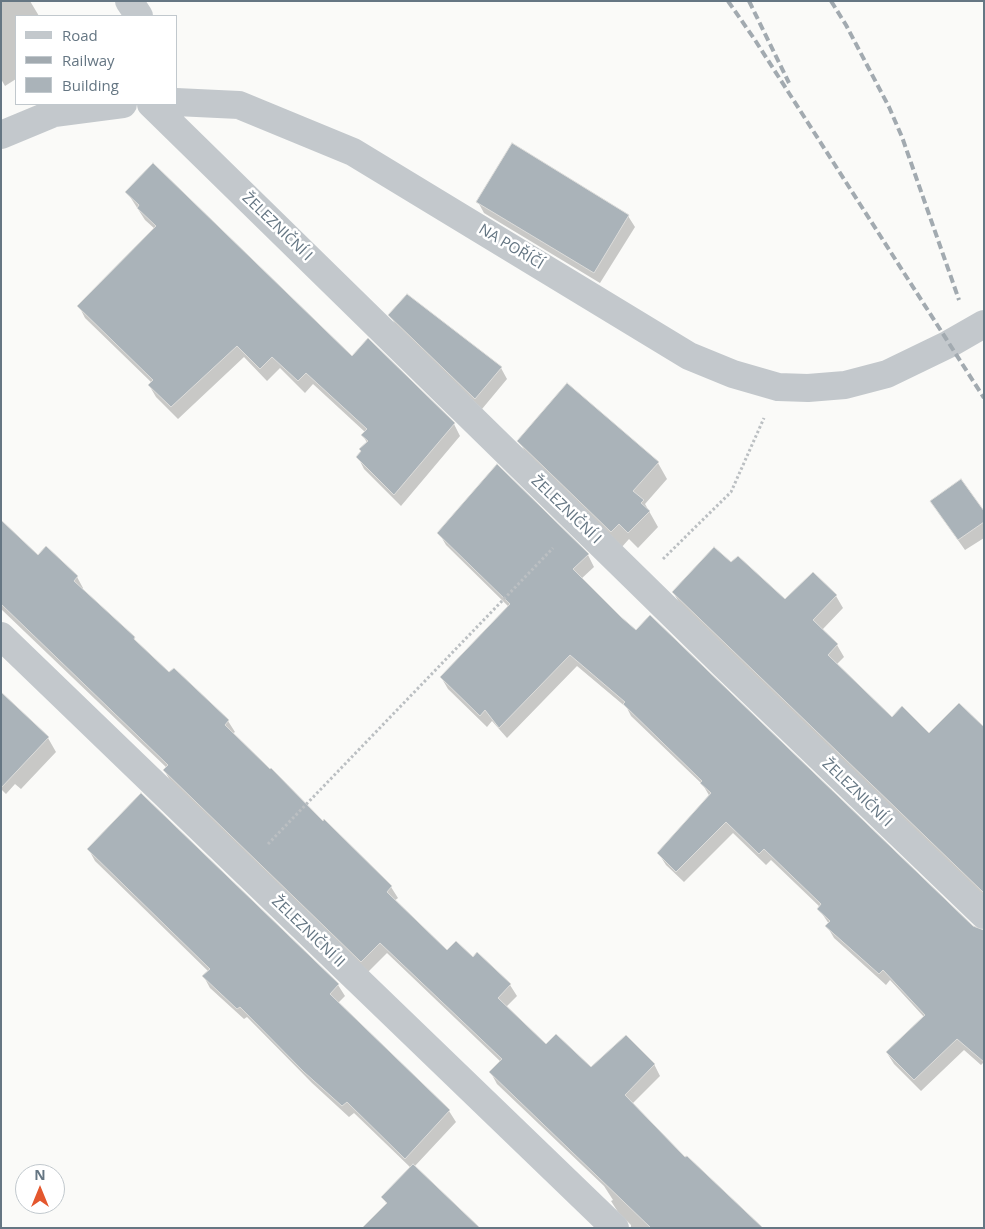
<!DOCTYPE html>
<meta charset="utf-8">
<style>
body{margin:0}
#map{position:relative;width:985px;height:1229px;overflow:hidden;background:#fafaf8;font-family:"Open Sans",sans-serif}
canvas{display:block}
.frame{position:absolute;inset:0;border:2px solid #657683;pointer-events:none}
.legend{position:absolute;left:15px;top:15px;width:162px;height:90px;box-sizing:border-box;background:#fff;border:1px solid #c1c8cd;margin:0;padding:6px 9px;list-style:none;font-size:15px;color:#657683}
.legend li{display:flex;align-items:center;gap:10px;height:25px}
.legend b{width:25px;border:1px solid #c1c8cd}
.north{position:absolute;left:15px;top:1164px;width:50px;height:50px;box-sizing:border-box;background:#fff;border:1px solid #c1c8cd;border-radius:50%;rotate:0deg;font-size:14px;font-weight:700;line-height:20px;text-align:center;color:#657683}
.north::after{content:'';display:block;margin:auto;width:18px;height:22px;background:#e4572e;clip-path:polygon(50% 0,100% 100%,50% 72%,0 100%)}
</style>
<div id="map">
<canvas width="985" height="1229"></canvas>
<div class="frame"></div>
<ul class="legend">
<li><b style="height:6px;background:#c3c8cc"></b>Road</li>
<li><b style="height:6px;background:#a2aab0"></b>Railway</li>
<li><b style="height:14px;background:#aab3b9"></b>Building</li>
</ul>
<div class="north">N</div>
</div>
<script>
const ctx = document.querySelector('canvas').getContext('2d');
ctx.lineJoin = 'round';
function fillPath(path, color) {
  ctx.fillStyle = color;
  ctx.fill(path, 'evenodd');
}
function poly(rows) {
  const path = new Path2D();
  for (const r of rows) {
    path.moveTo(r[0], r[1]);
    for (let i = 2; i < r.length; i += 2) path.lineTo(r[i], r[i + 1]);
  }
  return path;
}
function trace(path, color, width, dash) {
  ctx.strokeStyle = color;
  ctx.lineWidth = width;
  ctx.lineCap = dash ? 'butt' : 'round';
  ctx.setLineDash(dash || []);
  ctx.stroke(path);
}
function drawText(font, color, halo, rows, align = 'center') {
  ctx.font = font + ' "Open Sans",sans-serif';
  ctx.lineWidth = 5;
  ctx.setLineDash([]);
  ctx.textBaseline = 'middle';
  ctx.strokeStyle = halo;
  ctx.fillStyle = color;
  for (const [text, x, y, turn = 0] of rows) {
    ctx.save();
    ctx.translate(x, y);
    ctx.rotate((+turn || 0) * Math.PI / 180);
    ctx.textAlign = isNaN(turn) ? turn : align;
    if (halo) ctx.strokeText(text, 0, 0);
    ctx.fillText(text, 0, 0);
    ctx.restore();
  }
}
const shadow = poly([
 [1,1,30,1,39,16,16,16,16,79,5,86,1,79],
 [512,145,628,216,635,227,600,283,484,213,478,202],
 [127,192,353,358,454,424,460,436,401,506,364,469,358,457,367,443,363,435,365,432,313,384,305,393,280,368,267,381,244,357,178,419,156,397,149,385,152,383,85,318,79,306,155,229,145,220],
 [390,315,501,368,507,379,482,409,396,326],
 [519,441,658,463,667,479,645,504,658,527,638,548,629,539,621,548,528,457],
 [938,512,984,513,984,538,965,550],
 [1,521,38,557,77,577,83,588,82,590,134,638,137,643,169,674,174,670,228,721,235,732,232,734,323,822,324,821,391,887,398,898,394,901,447,952,473,959,477,954,510,985,517,996,506,1007,546,1045,591,1069,654,1064,660,1076,632,1104,685,1159,760,1228,631,1228,631,1225,618,1212,611,1201,613,1200,604,1186,497,1084,491,1073,501,1062,387,953,368,972,171,782,164,770,167,768,1,609],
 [439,533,588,555,594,567,581,579,984,1062,981,1065,964,1050,921,1091,894,1064,887,1053,924,1017,890,980,886,985,834,938,827,926,829,924,819,909,820,907,771,860,766,865,733,833,684,882,666,865,659,854,710,797,703,785,631,716,627,708,577,666,507,738,492,721,487,727,448,689,441,677,509,607,446,545],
 [731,564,785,601,836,596,843,608,822,630,837,645,844,657,837,664,892,719,929,735,984,729,984,897,680,604,673,592],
 [1,697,48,738,56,752,21,789,15,784,6,794,1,789],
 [89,850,338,985,345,996,338,1003,449,1111,456,1122,414,1167,387,1205,383,1197,411,1168,354,1113,349,1117,312,1083,247,1017,244,1019,210,988,204,977,209,972,95,861]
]);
const building = poly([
 [512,143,629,215,594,273,476,202,512,143],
 [153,163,352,356,368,338,455,423,394,495,356,457,361,451,359,449,368,441,361,435,367,429,306,373,298,381,272,357,260,369,237,346,171,407,148,385,153,380,77,306,156,226,137,208,139,205,125,192,153,163],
 [407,294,502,367,475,399,388,315,407,294],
 [567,383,659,462,633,491,644,500,641,503,650,511,628,533,619,524,611,532,517,441,567,383],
 [497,464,589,554,573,569,621,617,636,630,650,615,973,926,984,930,984,1062,957,1039,914,1080,886,1052,925,1015,883,970,879,974,825,926,830,921,817,909,821,904,764,849,759,854,726,822,676,872,657,853,711,793,700,783,702,781,623,704,625,702,570,655,499,728,485,710,480,716,440,677,510,604,437,533,497,464],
 [961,479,984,511,984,522,958,540,930,501,961,479],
 [1,520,38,555,46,546,78,576,74,581,135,637,134,639,169,672,174,668,229,720,225,725,270,769,271,768,323,821,324,819,392,886,387,892,447,950,456,941,473,957,477,952,511,984,498,998,546,1044,556,1034,591,1067,626,1035,655,1064,625,1095,685,1157,687,1156,763,1228,651,1228,489,1072,502,1059,380,943,361,962,163,770,168,765,1,604,1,520],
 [714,547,731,562,738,556,785,599,813,572,837,595,813,620,838,644,828,655,892,717,902,706,929,733,959,703,984,727,984,893,672,592,714,547],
 [1,692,49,737,1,788,1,692],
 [141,793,339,984,330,994,450,1110,405,1159,347,1102,342,1106,304,1072,240,1007,237,1009,202,976,210,969,87,849,141,793],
 [413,1164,480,1228,362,1228,387,1203,381,1197,413,1164]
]);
const path = poly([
 [663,559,731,492,764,418],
 [268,844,553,548]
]);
const street = poly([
 [129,1,139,16],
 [176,102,239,105,353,152,689,356,733,374,778,387,808,388,845,385,887,374,949,344,984,324],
 [151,104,723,664,984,915],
 [1,135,54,113,123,104],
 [1,636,615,1228]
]);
const rail = poly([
 [728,1,755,40,984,398],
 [749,1,789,83],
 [831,1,846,25,889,107,902,137,959,300]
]);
const streetNames = [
 ["ŽELEZNIČNÍ I",277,227,44],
 ["NA POŘÍČÍ",511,247,31],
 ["ŽELEZNIČNÍ I",566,510,44],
 ["ŽELEZNIČNÍ I",857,793,44],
 ["ŽELEZNIČNÍ II",308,932,44]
];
fillPath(shadow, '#0003');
fillPath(building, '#aab3b9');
trace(building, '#dcdcda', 1);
trace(path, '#bbbfc2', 3, [2.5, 2.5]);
trace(street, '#c3c8cc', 28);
trace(rail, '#a2aab0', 4, [8, 4]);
drawText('15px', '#657683', '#fff', streetNames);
</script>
